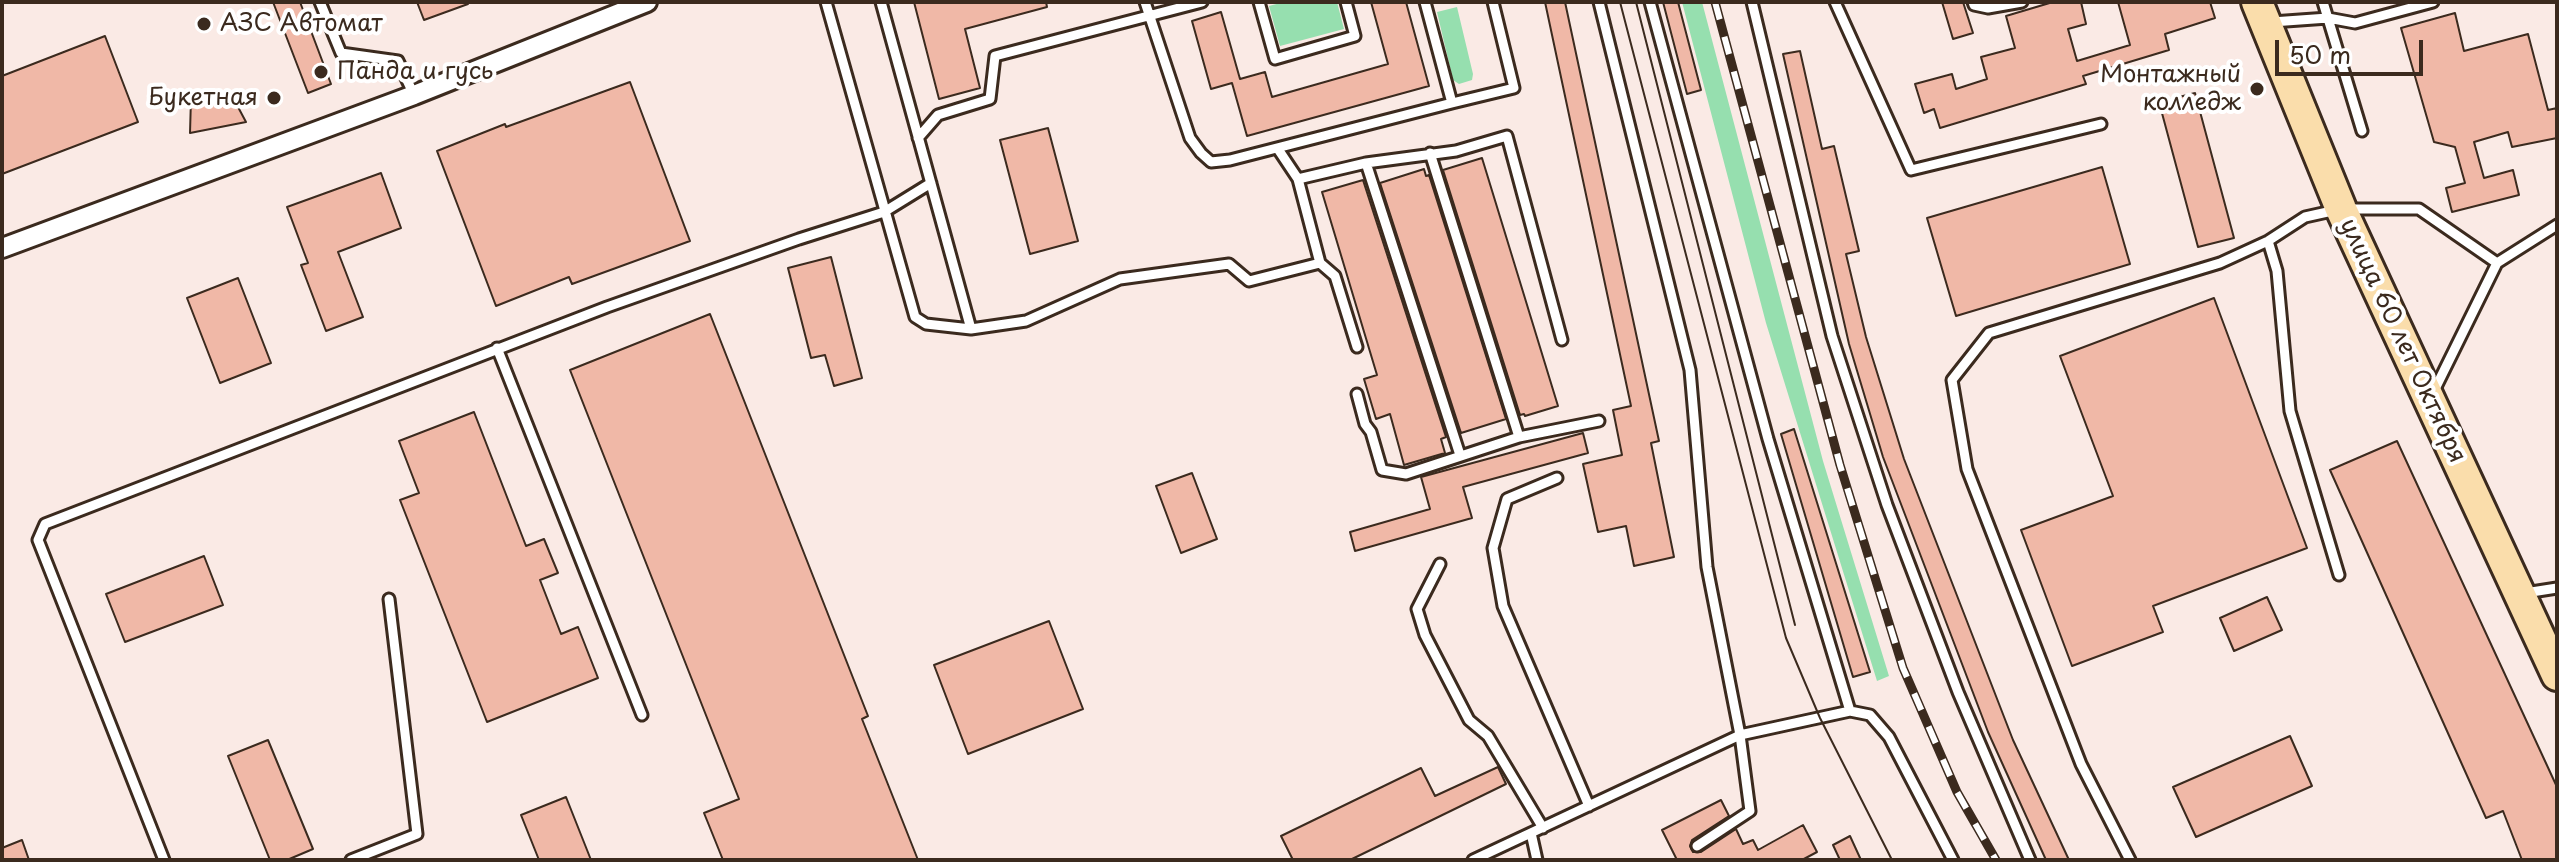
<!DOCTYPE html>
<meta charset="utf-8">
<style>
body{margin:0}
#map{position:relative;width:2559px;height:862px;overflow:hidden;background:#faeae5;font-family:"Playpen Sans",sans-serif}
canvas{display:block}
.frame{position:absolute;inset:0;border:4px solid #3b2a1e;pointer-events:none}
.scale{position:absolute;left:2275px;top:40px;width:148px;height:36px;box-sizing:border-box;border:4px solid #3b2a1e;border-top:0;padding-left:10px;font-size:24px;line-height:28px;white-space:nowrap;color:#3b2a1e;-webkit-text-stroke:6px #fff;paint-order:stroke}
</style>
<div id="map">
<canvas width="2559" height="862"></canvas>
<div class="frame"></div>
<div class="scale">50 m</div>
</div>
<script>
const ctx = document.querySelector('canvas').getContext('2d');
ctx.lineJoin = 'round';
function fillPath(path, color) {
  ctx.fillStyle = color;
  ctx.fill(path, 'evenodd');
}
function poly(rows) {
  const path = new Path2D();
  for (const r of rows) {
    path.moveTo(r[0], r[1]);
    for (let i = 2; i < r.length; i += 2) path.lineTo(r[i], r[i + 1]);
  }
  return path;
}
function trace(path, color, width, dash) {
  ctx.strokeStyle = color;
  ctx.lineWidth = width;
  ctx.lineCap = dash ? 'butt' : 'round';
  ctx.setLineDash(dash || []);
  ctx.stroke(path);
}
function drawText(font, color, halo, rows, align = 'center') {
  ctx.font = font + ' "Playpen Sans",sans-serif';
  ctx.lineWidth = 8;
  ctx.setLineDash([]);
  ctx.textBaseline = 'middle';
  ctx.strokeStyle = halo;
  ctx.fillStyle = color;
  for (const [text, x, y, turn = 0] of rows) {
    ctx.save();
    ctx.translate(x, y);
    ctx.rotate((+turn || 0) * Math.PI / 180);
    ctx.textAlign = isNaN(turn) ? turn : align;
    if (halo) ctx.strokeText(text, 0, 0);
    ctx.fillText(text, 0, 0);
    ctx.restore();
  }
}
const green = poly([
 [1284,2,1337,2,1344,29,1280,46,1269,6],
 [1682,2,1702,2,1823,461,1889,676,1877,681,1766,323],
 [1457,7,1473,74,1472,80,1459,84,1453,80,1437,12]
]);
const building = poly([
 [273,2,300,2,331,84,308,93,273,2],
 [417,2,468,2,468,4,424,20,417,2],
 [914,2,1046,2,1047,7,965,29,980,88,939,99,914,2],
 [1371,2,1406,2,1429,86,1247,136,1232,83,1211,89,1192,21,1221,12,1240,79,1265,72,1272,97,1388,64,1371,2],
 [1545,2,1565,2,1659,441,1651,443,1674,557,1634,566,1626,526,1598,532,1583,464,1622,455,1613,410,1631,406,1545,2],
 [1663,2,1678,2,1701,90,1687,94,1663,2],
 [1942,2,1963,2,1973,33,1953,39,1942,2],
 [2053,2,2081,2,2086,24,2068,29,2077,61,2130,45,2118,2,2210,2,2215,18,2165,34,2169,50,2083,76,2086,84,1940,128,1934,109,1924,113,1915,84,1952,74,1956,89,1987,79,1981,57,2015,48,2006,16,2053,2],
 [2455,13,2464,51,2528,34,2548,110,2557,108,2557,138,2512,147,2508,132,2474,142,2484,178,2513,170,2519,195,2452,212,2446,188,2465,183,2455,147,2434,142,2401,28,2455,13],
 [105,36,138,122,2,174,2,76,105,36],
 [1800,51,1822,149,1834,146,1859,251,1846,254,1866,337,1904,459,2013,740,2069,860,2046,860,1988,732,1883,457,1849,344,1783,54,1800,51],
 [630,82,690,241,572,284,569,277,496,306,437,151,505,124,506,127,630,82],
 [230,92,246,122,190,133,191,98,230,92],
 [2195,93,2234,238,2198,247,2159,102,2195,93],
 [1048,128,1078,241,1030,254,1000,140,1048,128],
 [1482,158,1558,406,1525,416,1524,414,1520,415,1443,170,1482,158],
 [2102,167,2130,264,1956,316,1927,218,2102,167],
 [1424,169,1426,176,1429,175,1506,419,1461,433,1380,183,1424,169],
 [381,173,401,228,338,252,363,317,326,331,301,265,308,263,287,207,381,173],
 [1363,180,1446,437,1441,439,1445,453,1404,465,1390,414,1376,419,1364,379,1377,375,1322,192,1363,180],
 [831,257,862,378,834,386,825,355,811,358,788,268,831,257],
 [238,278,271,363,220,383,187,298,238,278],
 [2214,298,2307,548,2153,606,2163,632,2072,666,2021,530,2113,496,2060,356,2214,298],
 [710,314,868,716,862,719,918,860,723,860,704,813,739,799,570,370,710,314],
 [474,412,526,546,544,539,558,573,540,580,561,634,578,627,598,678,487,722,400,500,419,493,399,441,474,412],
 [1794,429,1870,672,1853,677,1781,434,1794,429],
 [1583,433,1588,453,1463,487,1472,518,1355,551,1350,532,1430,509,1421,477,1583,433],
 [2397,441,2557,787,2557,860,2522,860,2503,811,2486,818,2330,470,2397,441],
 [1192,473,1217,539,1181,553,1156,486,1192,473],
 [204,556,223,605,125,642,106,594,204,556],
 [2267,597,2282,630,2234,651,2220,618,2267,597],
 [1049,621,1083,709,968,754,934,665,1049,621],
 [2290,736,2312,786,2196,837,2173,787,2290,736],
 [268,740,313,849,287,860,270,860,228,756,268,740],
 [1498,767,1506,784,1350,860,1293,860,1281,836,1421,768,1435,796,1498,767],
 [566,797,591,860,539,860,521,815,566,797],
 [1721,800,1729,816,1692,840,1690,846,1693,852,1701,852,1736,829,1743,844,1753,840,1758,850,1803,825,1817,852,1802,860,1677,860,1662,830,1721,800],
 [1850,836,1861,860,1840,860,1833,845,1850,836],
 [22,840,29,860,2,860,2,848,22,840]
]);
const lane = poly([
 [320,2,341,53,398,61,414,95],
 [826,2,915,317,926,324,971,329,881,2],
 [1145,2,1190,138,1201,153,1211,162,1230,160,1452,103,1425,2],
 [1259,2,1275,59,1355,36,1346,2],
 [1599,2,1690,370,1707,567,1740,735,1750,811,1697,846],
 [1650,2,1768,439,1850,711],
 [1752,2,1832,336,1887,505,1958,692,2030,860],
 [1835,2,1911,170,2101,124],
 [1973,2,1974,5,1988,8,2022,2],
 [2323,2,2362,131],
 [2272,22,2328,18,2355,23,2433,2],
 [1452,103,1514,88,1493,2],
 [918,138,938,115,990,99,995,56,1202,2],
 [1278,149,1298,179,1366,163,1456,151,1507,136,1562,340],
 [1366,163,1460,455],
 [2268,241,2277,271,2290,411,2339,575],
 [1320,263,1335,276,1357,347],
 [971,329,1026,321,1120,279,1229,264,1249,281,1320,263,1298,179],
 [497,348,642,715],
 [2433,393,2497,263],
 [1357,394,1365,424,1371,432,1382,470,1406,474,1519,437,1430,153],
 [1519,437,1599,421],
 [1557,478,1507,499,1493,548,1503,606,1589,806],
 [1440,564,1417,609,1425,635,1469,720,1488,736,1543,828],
 [2525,593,2557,588],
 [1531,833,1537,860],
 [164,860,38,540,45,524,607,307,799,239,884,212,931,183],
 [351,860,417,834,389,599],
 [1473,860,1740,735,1850,711,1870,715,1889,737,1953,860],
 [2130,860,2081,764,1967,469,1952,380,1989,333,2220,263,2268,241,2305,217,2341,209,2419,209,2497,263,2557,225]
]);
const street = poly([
 [2,248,414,95,647,2]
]);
const primary = poly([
 [2257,2,2341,209,2557,675]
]);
const tram = poly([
 [1620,2,1786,638,1820,718,1892,860],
 [1636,2,1795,625]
]);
const rail = poly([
 [1715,2,1840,465,1903,668,1957,792,1996,860]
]);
const markers = [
 [204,24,8,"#3b2a1e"],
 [321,72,8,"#3b2a1e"],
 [2257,89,8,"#3b2a1e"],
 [274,98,8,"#3b2a1e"]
];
const poiNames = [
 ["АЗС Автомат",220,24],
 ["Панда и гусь",337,72],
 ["Монтажный",2241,75,"right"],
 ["колледж",2241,103,"right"],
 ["Букетная",258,98,"right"]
];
const streetNames = [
 ["улица 60 лет Октября",2402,341,65]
];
fillPath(green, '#96dfaf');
fillPath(building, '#f0b8a7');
trace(building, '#3b2a1e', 2);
trace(lane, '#3b2a1e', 15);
trace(street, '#3b2a1e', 24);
trace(primary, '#3b2a1e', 36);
trace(lane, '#fff', 9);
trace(street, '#fff', 18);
trace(primary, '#faddab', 30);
trace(tram, '#3b2a1e', 2);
trace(rail, '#3b2a1e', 9);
trace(rail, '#fff', 6, [18]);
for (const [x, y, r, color] of markers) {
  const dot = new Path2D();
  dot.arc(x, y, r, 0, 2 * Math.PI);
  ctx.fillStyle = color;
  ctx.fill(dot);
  trace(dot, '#fff', 3);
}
drawText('24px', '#3b2a1e', '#fff', poiNames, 'left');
drawText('24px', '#3b2a1e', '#fff', streetNames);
</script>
